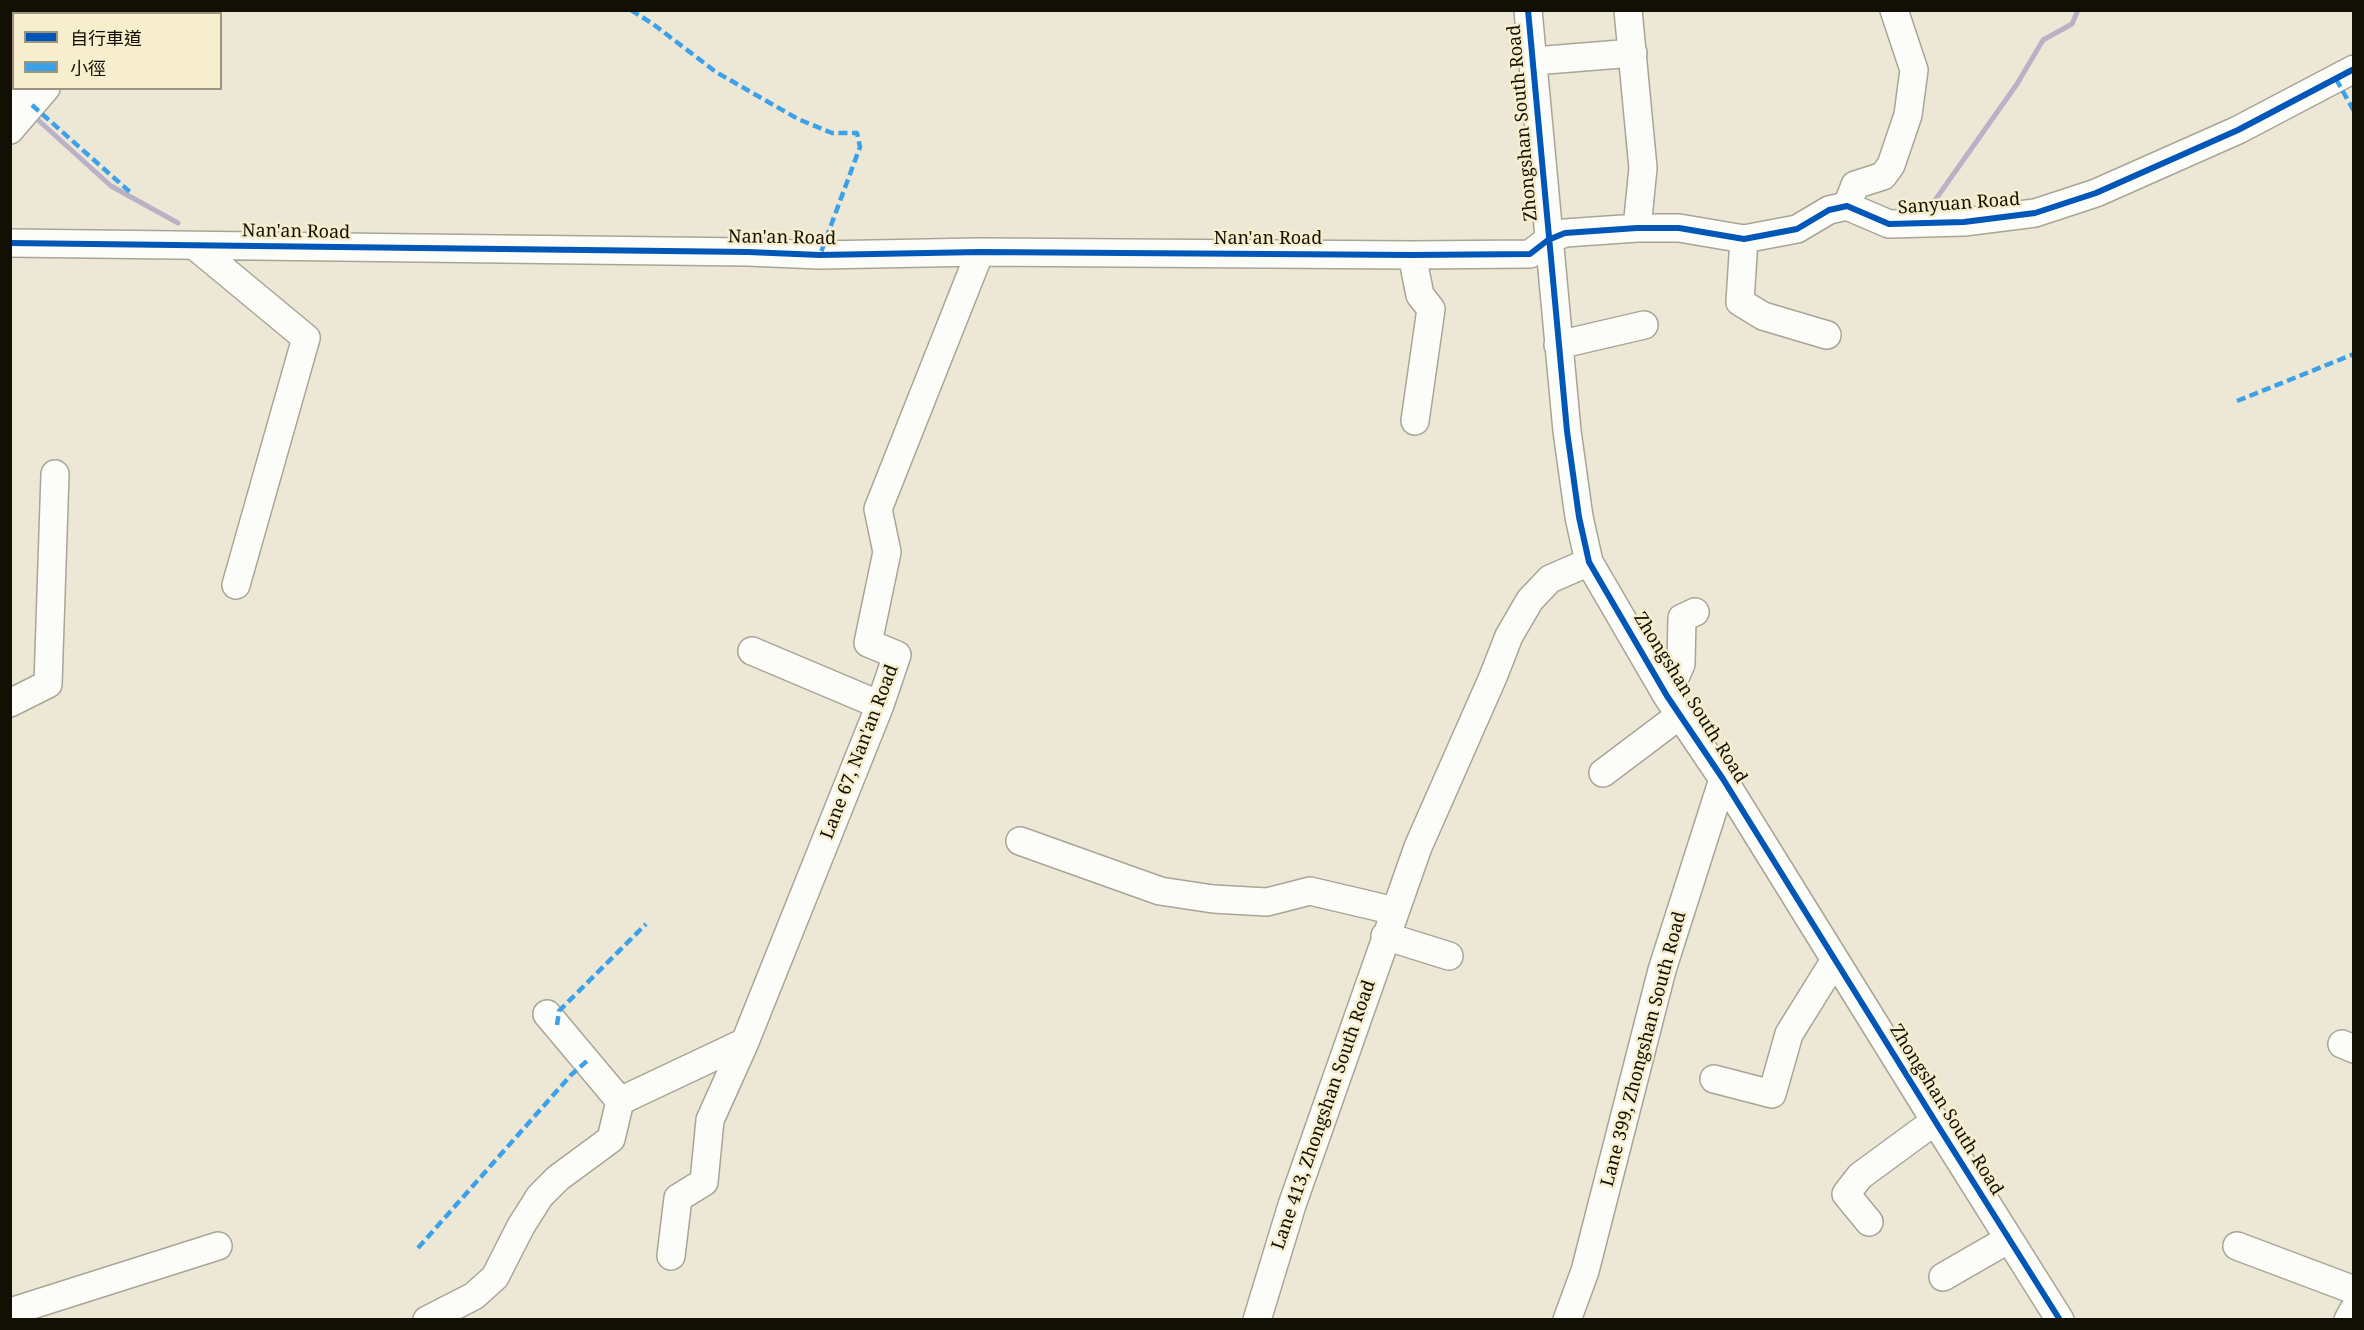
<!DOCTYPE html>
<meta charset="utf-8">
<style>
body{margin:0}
#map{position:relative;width:2364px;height:1330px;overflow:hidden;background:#ede8d6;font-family:"Noto Serif","Noto Sans TC",serif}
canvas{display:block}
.frame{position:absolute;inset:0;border:12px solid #120f04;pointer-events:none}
.legend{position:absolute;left:12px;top:12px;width:210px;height:78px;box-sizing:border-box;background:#f6eecd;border:2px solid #9b957d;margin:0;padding:8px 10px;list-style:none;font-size:18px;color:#120f04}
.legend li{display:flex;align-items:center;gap:12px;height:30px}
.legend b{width:30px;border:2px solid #9b957d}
</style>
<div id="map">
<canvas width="2364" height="1330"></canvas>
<div class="frame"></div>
<ul class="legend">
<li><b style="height:8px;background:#0057b8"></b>自行車道</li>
<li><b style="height:8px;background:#3da1e9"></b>小徑</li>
</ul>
</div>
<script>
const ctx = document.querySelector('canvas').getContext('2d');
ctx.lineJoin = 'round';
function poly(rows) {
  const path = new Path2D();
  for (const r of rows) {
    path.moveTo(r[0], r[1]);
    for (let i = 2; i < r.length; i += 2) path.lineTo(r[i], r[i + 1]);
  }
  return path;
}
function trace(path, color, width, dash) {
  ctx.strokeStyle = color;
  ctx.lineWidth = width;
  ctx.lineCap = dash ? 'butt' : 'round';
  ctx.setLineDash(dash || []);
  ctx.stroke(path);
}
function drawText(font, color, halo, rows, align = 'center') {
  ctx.font = font + ' "Noto Serif",serif';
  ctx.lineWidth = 5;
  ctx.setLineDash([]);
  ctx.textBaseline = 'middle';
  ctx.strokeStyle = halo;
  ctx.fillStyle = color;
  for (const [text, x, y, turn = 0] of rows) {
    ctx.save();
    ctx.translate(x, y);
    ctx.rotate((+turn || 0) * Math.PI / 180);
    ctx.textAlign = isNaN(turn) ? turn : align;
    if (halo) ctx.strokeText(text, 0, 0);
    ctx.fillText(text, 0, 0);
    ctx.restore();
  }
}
const stream = poly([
 [37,119,111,186,178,223],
 [1926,213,2017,84,2043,40,2072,24,2078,10]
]);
const minor = poly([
 [1528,10,1567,431,1579,517,1589,562,1667,696,1723,779,1935,1121,2060,1320],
 [1628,10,1643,168,1637,228],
 [109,14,112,10],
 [1534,61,1633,53],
 [10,130,46,88],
 [1847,206,1855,185,1883,176,1891,165,1908,115,1914,70,1894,10],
 [1744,239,1740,302,1763,316,1827,335],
 [10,243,748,252,820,255,980,252,1412,255,1530,254,1548,240,1565,233,1637,228,1679,228,1744,239,1797,229,1829,210,1847,206,1889,224,1964,222,2035,213,2096,193,2238,130,2354,69],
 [195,246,306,338,236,585],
 [1412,255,1420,295,1431,309,1415,421],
 [1558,345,1644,325],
 [752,651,880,705],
 [1667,696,1681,664,1682,618,1695,612],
 [10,703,48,684,55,474],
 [1603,773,1680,715],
 [1020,841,1160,891,1213,899,1267,902,1310,891,1395,911],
 [1385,936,1449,956],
 [2342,1044,2354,1049],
 [1714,1079,1772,1094,1789,1034,1835,960],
 [620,1101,745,1042],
 [1869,1222,1846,1194,1860,1176,1935,1121],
 [2237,1246,2354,1290],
 [671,1256,678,1198,704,1182,710,1120,745,1042,880,705,897,655,868,643,887,552,878,509,980,252],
 [1943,1277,2009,1239],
 [10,1312,218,1246],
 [427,1320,474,1296,495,1277,521,1226,540,1196,558,1178,611,1139,620,1101,547,1014],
 [1257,1320,1292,1205,1418,847,1493,677,1509,636,1530,600,1550,579,1589,562],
 [1567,1320,1585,1271,1662,970,1723,779],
 [2348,1320,2354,1309]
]);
const highway = poly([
 [36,14,39,10],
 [84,14,86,10],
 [10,44,14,40],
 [10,99,20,88]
]);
const quiet = poly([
 [631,10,653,24,716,72,798,119,832,133,857,133,860,147,820,255],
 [2336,79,2354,111],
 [32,105,130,192],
 [2237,401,2354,354],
 [557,1025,559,1011,646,924],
 [418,1248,571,1075,587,1061]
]);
const cycleway = poly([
 [1528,10,1567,431,1579,517,1589,562,1667,696,1723,779,1935,1121,2060,1320],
 [10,243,748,252,820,255,980,252,1412,255,1530,254,1548,240,1565,233,1637,228,1679,228,1744,239,1797,229,1829,210,1847,206,1889,224,1964,222,2035,213,2096,193,2238,130,2354,69]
]);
const streetNames = [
 ["Zhongshan South Road",1523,123,-95],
 ["Sanyuan Road",1959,204,-4],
 ["Nan'an Road",296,232,1],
 ["Nan'an Road",782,238,1],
 ["Nan'an Road",1268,239],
 ["Zhongshan South Road",1690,698,58],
 ["Lane 67, Nan'an Road",860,752,-69],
 ["Lane 399, Zhongshan South Road",1644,1049,-75],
 ["Zhongshan South Road",1946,1110,58],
 ["Lane 413, Zhongshan South Road",1324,1115,-71]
];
trace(stream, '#bbb1c6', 5);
trace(minor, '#a8a597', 30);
trace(highway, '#a8a597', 36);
trace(minor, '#fcfcf9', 27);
trace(highway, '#fcfcf9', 33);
trace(quiet, '#3da1e9', 4.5, [9, 4.5]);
trace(cycleway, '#0057b8', 6);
drawText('18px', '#120f04', '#f6eecd', streetNames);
</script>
